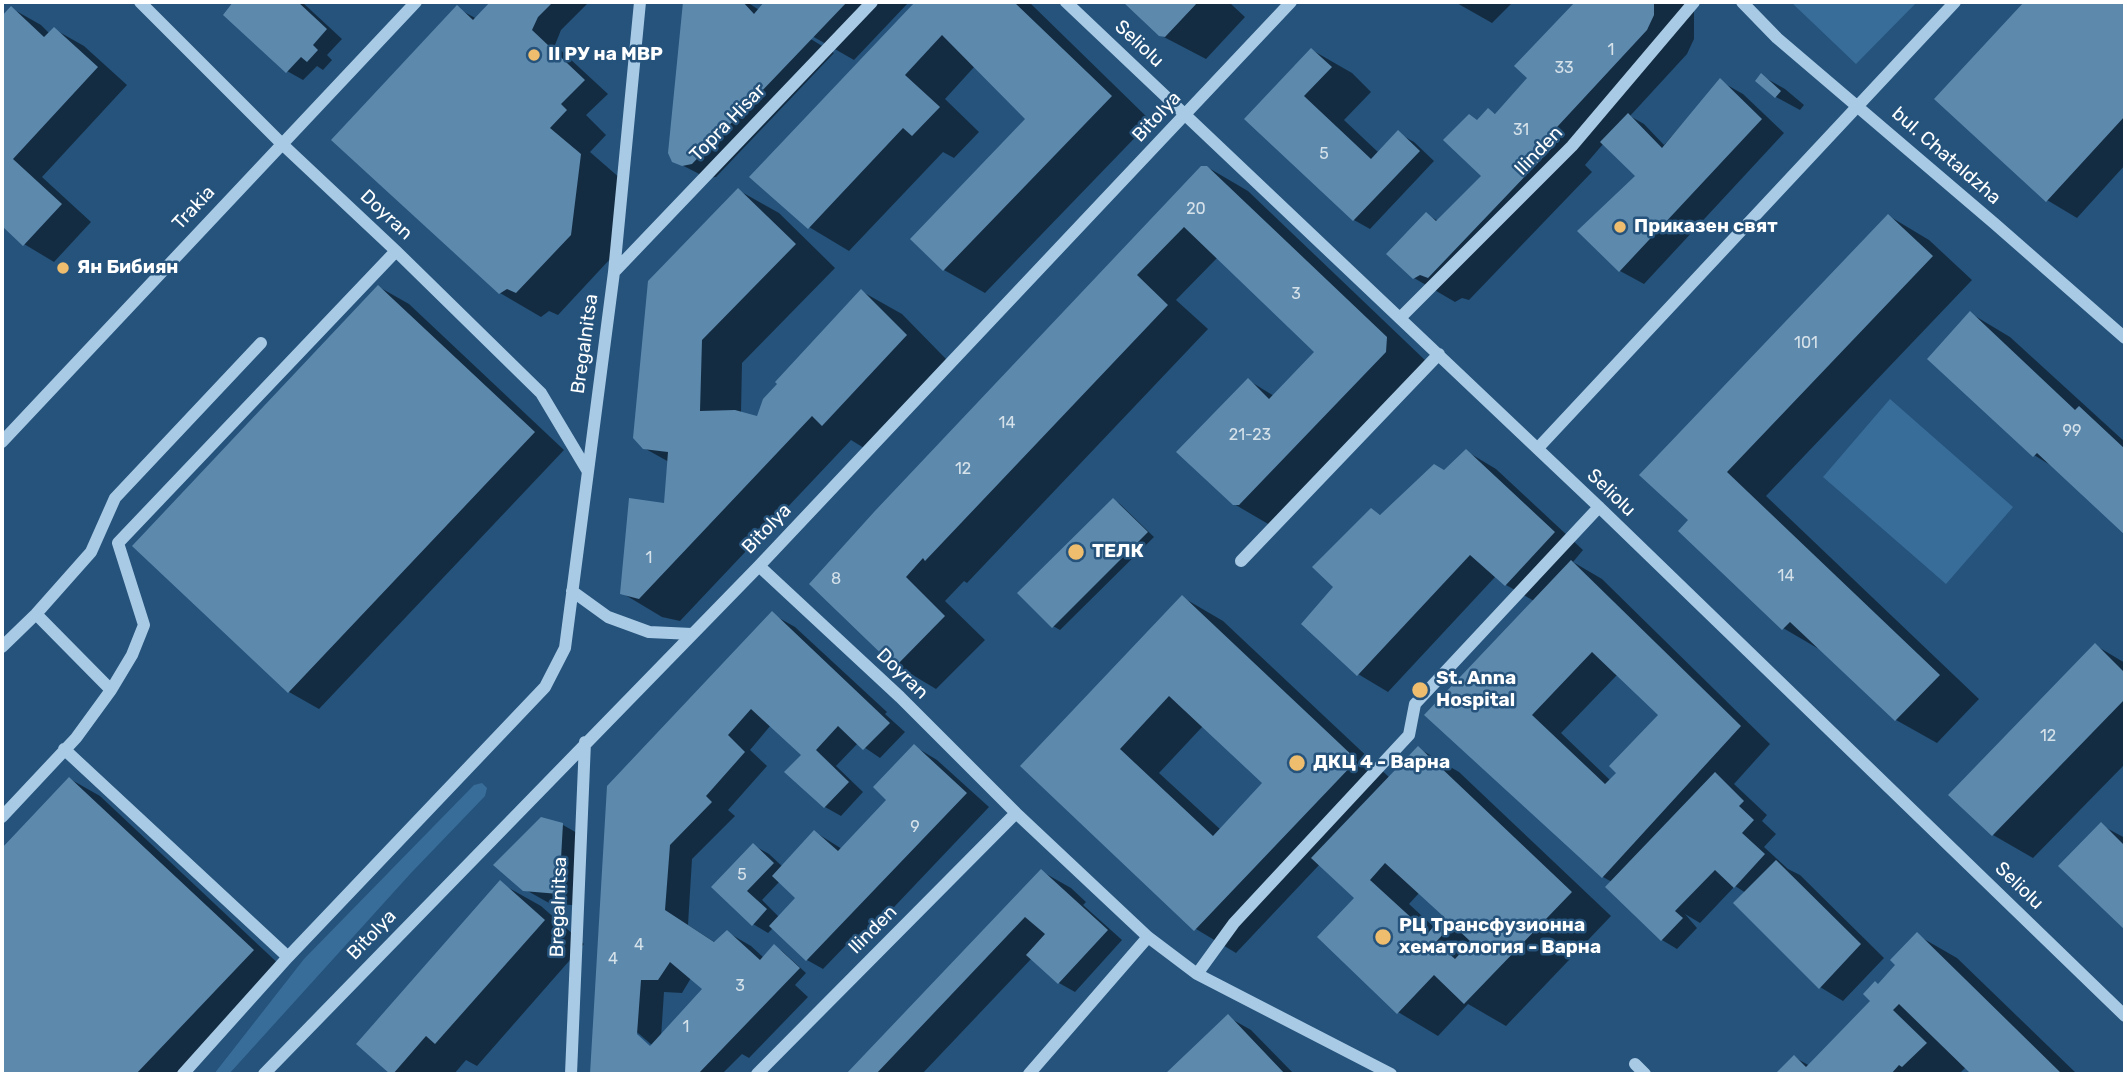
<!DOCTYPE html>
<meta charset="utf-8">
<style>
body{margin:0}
#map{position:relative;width:2127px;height:1076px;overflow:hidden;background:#25537c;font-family:Rubik,sans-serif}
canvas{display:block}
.frame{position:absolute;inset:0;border:4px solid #fff;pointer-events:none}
</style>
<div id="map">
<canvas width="2127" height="1076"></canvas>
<div class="frame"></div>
</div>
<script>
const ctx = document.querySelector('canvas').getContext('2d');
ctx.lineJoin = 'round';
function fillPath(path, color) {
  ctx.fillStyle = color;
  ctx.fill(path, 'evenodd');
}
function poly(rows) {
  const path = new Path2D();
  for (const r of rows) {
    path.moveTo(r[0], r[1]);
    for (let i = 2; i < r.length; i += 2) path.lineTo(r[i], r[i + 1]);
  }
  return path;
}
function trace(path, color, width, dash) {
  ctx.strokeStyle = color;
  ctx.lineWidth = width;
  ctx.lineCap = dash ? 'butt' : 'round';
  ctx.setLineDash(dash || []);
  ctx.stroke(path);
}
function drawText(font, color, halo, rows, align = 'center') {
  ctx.font = font + ' Rubik,sans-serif';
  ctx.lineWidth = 5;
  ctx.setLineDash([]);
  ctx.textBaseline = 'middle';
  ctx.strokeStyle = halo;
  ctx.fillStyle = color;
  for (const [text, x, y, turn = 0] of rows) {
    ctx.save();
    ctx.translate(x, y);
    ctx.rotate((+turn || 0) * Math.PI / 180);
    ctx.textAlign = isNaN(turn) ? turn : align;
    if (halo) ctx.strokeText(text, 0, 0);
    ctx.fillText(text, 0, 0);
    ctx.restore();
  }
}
const green = poly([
 [1791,2,1917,2,1856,64],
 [1890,399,2013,507,1946,584,1823,477],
 [482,783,487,788,485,796,411,873,229,1074,214,1074,304,959,474,785]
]);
const shadow = poly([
 [235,2,302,2,342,39,327,55,332,60,323,70,317,66,303,80,287,71,225,15],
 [492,2,589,2,561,30,555,45,608,94,586,115,606,135,590,152,621,179,611,258,558,315,549,311,541,317,500,293,457,8,477,19],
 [684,2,747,2,759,10,767,2,909,2,854,60,805,32,804,35,834,53,716,177,707,178,674,161,670,153],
 [918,2,1029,2,1151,121,985,293,944,270,1028,119,975,66,945,99,979,132,954,158,943,152,849,251,809,227,752,177],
 [1126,2,1233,2,1231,4,1245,17,1206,59,1160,35],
 [1455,2,1513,2,1492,23],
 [1577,2,1694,2,1694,39,1687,54,1630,116,1644,124,1664,145,1720,81,1743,94,1784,133,1644,284,1620,271,1580,231,1637,177,1604,143,1585,165,1592,172,1469,300,1462,298,1455,302,1414,278,1426,214,1438,221,1484,176,1478,121,1489,110,1497,115,1529,78,1516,66],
 [2026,2,2125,2,2125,165,2077,218,2047,200,1936,99],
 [11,8,41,25,50,34,54,29,84,46,127,85,42,177,91,222,54,262,24,244,2,224,2,18],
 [1312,50,1352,73,1371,92,1344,120,1379,153,1398,133,1414,142,1434,161,1370,229,1354,220,1247,119],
 [1762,76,1785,89,1804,105,1800,110,1776,97,1758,80],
 [1207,167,1248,191,1427,362,1275,528,1234,504,1248,380,1274,396,1316,352,1218,257,1176,300,1208,329,967,583,964,581,945,601,985,640,936,689,896,665,812,584],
 [738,190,779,213,835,268,742,363,741,413,758,418,861,291,902,314,946,359,864,448,851,440,680,621,662,617,622,593,665,505,669,462,644,448],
 [1889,216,1929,240,1972,280,1766,496,1979,699,1937,743,1896,720,1824,652,1783,628,1691,520],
 [379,287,409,304,564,450,319,709,289,692,134,546],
 [1970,313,2010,337,2125,442,2125,532,2055,468,2034,455],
 [1466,451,1496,469,1583,550,1573,562,1602,579,1770,744,1734,784,1767,815,1762,821,1776,834,1764,847,1788,869,1800,875,1884,958,1843,1001,1820,987,1746,893,1735,886,1700,923,1685,914,1697,928,1677,949,1662,940,1612,882,1603,877,1426,715,1534,601,1506,585,1496,576,1388,692,1358,674,1336,587,1371,510,1382,516,1444,472],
 [1618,674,1661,715,1611,781,1561,733],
 [1113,500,1120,504,1154,537,1060,630,1053,626],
 [1182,597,1223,621,1390,778,1418,748,1459,772,1611,916,1506,1026,1468,1004,1438,1036,1398,1012,1356,898,1320,864,1236,953,1196,929,1022,766],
 [1203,726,1265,783,1221,830,1159,773],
 [1420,892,1446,916,1435,928,1409,904],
 [772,614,795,627,887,712,885,714,905,732,880,758,858,743,836,766,863,792,841,816,825,807,803,755,771,725,750,750,767,766,728,810,735,816,692,859,688,925,716,943,727,932,751,946,764,958,774,946,782,951,806,973,795,985,808,997,749,1058,742,1054,722,1074,592,1074,609,786],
 [691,978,704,989,661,1038,664,992,682,993],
 [631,1027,653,1046,651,1048,629,1029],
 [2095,645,2125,663,2125,764,2033,858,1993,835],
 [914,746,937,760,989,807,858,945,850,941,823,969,807,960,773,928,768,933,753,924,713,887,753,845,769,854,783,867,815,832,842,849,888,799],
 [780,881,798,898,779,917,762,900],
 [70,779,100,796,283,968,182,1074,2,1074,2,851],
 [563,825,586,838,582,906,549,903,524,889],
 [2101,825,2125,838,2125,928,2061,866],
 [1041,871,1071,888,1086,902,1083,905,1122,940,1075,992,1059,983,1032,958,922,1074,848,1074],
 [500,883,541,906,584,944,477,1066,466,1060,454,1074,392,1074,358,1044],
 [1917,935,1957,958,2077,1074,1973,1074,1966,1067,1959,1074,1778,1074,1794,1057,1810,1066,1872,1001,1879,985,1897,965],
 [1228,1017,1251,1030,1294,1074,1167,1074]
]);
const building = poly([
 [233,2,298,2,327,29,313,45,318,50,307,62,301,57,286,73,223,15],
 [490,2,553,2,538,17,532,30,585,80,561,104,567,110,550,128,581,154,571,235,516,293,507,289,499,294,331,140,457,5,473,20],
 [683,2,743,2,754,14,764,2,847,2,692,164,682,166,672,162,668,153],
 [915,2,1014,2,1112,96,943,271,910,239,1025,119,942,35,905,75,940,107,912,136,903,128,808,229,749,177],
 [1123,2,1198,2,1165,37,1159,36],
 [1575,2,1654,2,1654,15,1647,30,1545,140,1552,148,1428,278,1420,275,1413,279,1386,254,1426,212,1436,221,1481,176,1443,140,1469,114,1477,120,1488,108,1495,114,1527,78,1514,66],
 [2024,2,2125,2,2125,116,2046,202,1934,99],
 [11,6,44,37,54,27,98,67,13,159,62,204,23,246,2,226,2,16],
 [1311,48,1332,67,1304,96,1371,159,1398,130,1420,151,1353,221,1244,119],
 [1761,73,1781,91,1775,98,1755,81],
 [1720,78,1762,119,1619,272,1577,231,1635,176,1600,142,1628,113,1662,148],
 [1201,166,1207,166,1387,337,1386,352,1239,505,1233,505,1176,452,1248,378,1269,399,1314,352,1184,227,1137,275,1168,305,925,561,923,558,906,577,945,616,895,667,809,584,874,512],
 [738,188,796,244,702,340,700,411,735,410,757,416,763,399,777,384,775,382,861,289,907,335,822,426,812,416,639,599,620,594,629,498,664,503,668,452,643,449,633,438,648,281],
 [1888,214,1933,256,1727,472,1940,675,1895,721,1790,622,1782,630,1678,531,1688,520,1639,475],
 [378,285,535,432,288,693,132,546],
 [1970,311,2075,410,2079,406,2125,449,2125,535,2037,453,2033,457,1927,359],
 [1466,449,1555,532,1505,586,1470,555,1357,676,1301,624,1333,587,1312,567,1371,508,1380,515,1434,464,1444,470],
 [1113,498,1148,532,1052,628,1017,593],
 [1571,560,1741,726,1602,878,1424,715],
 [1592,652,1658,715,1609,766,1616,773,1605,784,1532,715],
 [1182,595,1357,760,1194,931,1020,766],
 [1169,696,1262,783,1213,836,1120,749],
 [772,611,890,723,863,750,838,726,816,750,849,782,824,808,784,772,801,755,751,709,728,735,745,752,706,796,712,802,670,845,665,910,714,942,727,930,760,960,774,944,800,968,698,1074,590,1074,607,786],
 [670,962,702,989,650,1046,637,1034,641,980,658,980],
 [2095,643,2125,673,2125,699,1992,836,1948,795],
 [914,744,967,793,806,961,769,926,795,898,772,876,814,830,838,851,886,800,873,787],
 [1418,746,1572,892,1464,1004,1434,975,1397,1014,1317,937,1354,898,1311,858],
 [1385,863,1443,916,1428,933,1370,880],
 [1452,924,1471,942,1455,959,1436,942],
 [1715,772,1744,801,1739,806,1754,820,1742,833,1765,854,1734,888,1715,870,1675,911,1683,918,1661,941,1605,887],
 [69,777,254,950,136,1074,2,1074,2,848],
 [541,817,563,823,559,894,523,891,493,865],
 [2101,822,2125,846,2125,930,2058,866],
 [753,843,774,863,747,891,767,909,752,926,711,887],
 [1776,860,1861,944,1819,989,1733,903],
 [1041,869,1108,930,1058,984,1026,955,1045,934,1025,917,876,1074,846,1074],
 [500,880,545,920,435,1044,426,1036,393,1074,390,1074,356,1044],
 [1917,932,2062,1074,1971,1074,1899,1004,1893,1010,1927,1043,1902,1067,1899,1065,1891,1074,1775,1074,1794,1055,1806,1067,1870,1001,1863,994,1875,981,1878,984,1895,965,1890,960],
 [1228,1014,1285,1074,1165,1074]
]);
const minor = poly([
 [140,2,281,143,396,251,541,393,587,470],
 [1066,2,1599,507,2125,1016],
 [1742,2,1777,38,1995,224,2125,338],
 [614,272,872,2],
 [1401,317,1572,146,1694,2],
 [2,442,416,2],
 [1538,448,1955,2],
 [1241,561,1439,354],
 [759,566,900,697,1016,813,1148,937,1197,974,1391,1074],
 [572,591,608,617,649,632,692,634],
 [36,614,111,690],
 [2,647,36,614,91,552,115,498,261,343],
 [64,749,288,957],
 [2,817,76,738,111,690,132,655,144,625,118,543,396,251],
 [1197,974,1234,923,1409,735,1415,704,1599,507],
 [1635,1064,1645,1074],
 [183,1074,288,957,545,687,565,648,614,272,640,2],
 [264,1074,759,566,1291,2],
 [571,1074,585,742],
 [757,1074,1016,813],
 [1029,1074,1148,937]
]);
const markers = [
 [534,55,7,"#eebd6e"],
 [1620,227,7,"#eebd6e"],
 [63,268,7,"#eebd6e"],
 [1076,552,9,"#eebd6e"],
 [1420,690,9,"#eebd6e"],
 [1297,763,9,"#eebd6e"],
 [1383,937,9,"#eebd6e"]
];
const numberNames = [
 ["1",1611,50],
 ["33",1564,68],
 ["31",1521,130],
 ["5",1324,154],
 ["20",1196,209],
 ["3",1296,294],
 ["101",1806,343],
 ["14",1007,423],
 ["99",2072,431],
 ["21-23",1250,435],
 ["12",963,469],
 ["1",649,558],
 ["14",1786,576],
 ["8",836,579],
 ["12",2048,736],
 ["9",915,827],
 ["5",742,875],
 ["4",639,945],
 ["4",613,959],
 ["3",740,986],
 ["1",686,1027]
];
const streetNames = [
 ["Seliolu",1139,44,43],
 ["Bitolya",1157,117,-47],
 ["Topra Hisar",728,123,-46],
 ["Ilinden",1539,151,-46],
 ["bul. Chataldzha",1946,156,41],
 ["Trakia",194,208,-47],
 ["Doyran",386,215,43],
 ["Bregalnitsa",585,344,-82],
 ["Seliolu",1611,493,44],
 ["Bitolya",767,529,-46],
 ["Doyran",902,674,44],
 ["Seliolu",2019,886,44],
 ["Bregalnitsa",559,907,-88],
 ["Ilinden",873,930,-45],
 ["Bitolya",372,935,-46]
];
const poiNames = [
 ["II РУ на МВР",548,55],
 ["Приказен свят",1634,227],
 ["Ян Бибиян",77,268],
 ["ТЕЛК",1092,552],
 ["St. Anna",1436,679],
 ["Hospital",1436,701],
 ["ДКЦ 4 - Варна",1313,763],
 ["РЦ Трансфузионна",1399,926],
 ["хематология - Варна",1399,948]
];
fillPath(green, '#396d99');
fillPath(shadow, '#0007');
fillPath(building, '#5d89ad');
trace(minor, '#a9cae5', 12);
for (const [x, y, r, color] of markers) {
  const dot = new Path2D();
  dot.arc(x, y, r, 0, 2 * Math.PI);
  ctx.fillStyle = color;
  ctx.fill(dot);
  trace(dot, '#25537c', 2.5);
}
drawText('16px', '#d6e2ea', null, numberNames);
drawText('19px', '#fff', '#25537c', streetNames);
drawText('bold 19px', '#fff', '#25537c', poiNames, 'left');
</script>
